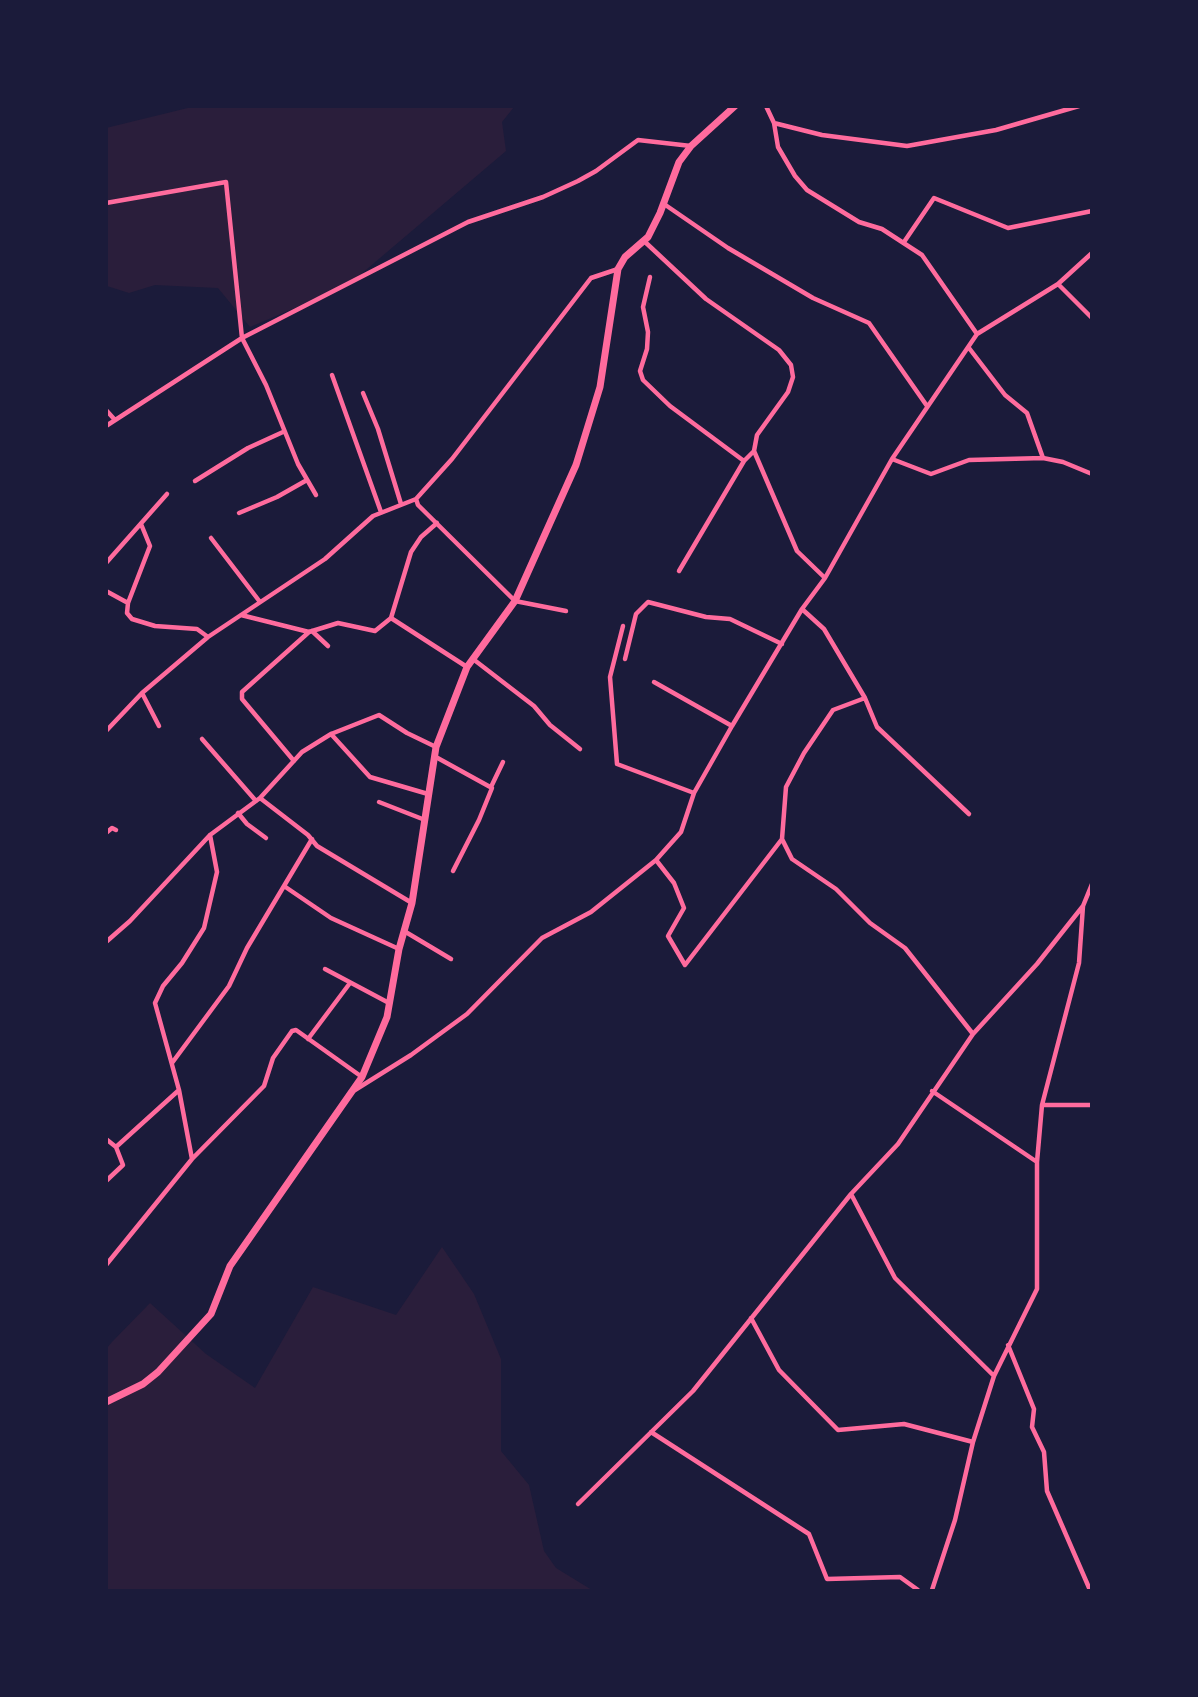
<!DOCTYPE html>
<style>
body{margin:0}
#map{position:relative;width:1198px;height:1697px;overflow:hidden;background:#1b1b3a;font-family:"Public Sans",sans-serif}
canvas{display:block}
.frame{position:absolute;inset:0;border:108px solid #1b1b3a;pointer-events:none}
</style>
<div id="map">
<canvas width="1198" height="1697"></canvas>
<div class="frame"></div>
</div>
<script>
const ctx = document.querySelector('canvas').getContext('2d');
ctx.lineJoin = 'round';
function fillPath(path, color) {
  ctx.fillStyle = color;
  ctx.fill(path, 'evenodd');
}
function poly(rows) {
  const path = new Path2D();
  for (const r of rows) {
    path.moveTo(r[0], r[1]);
    for (let i = 2; i < r.length; i += 2) path.lineTo(r[i], r[i + 1]);
  }
  return path;
}
function trace(path, color, width, dash) {
  ctx.strokeStyle = color;
  ctx.lineWidth = width;
  ctx.lineCap = dash ? 'butt' : 'round';
  ctx.setLineDash(dash || []);
  ctx.stroke(path);
}
const green = poly([
 [196,106,514,107,502,122,506,151,347,286,250,327,218,288,155,285,129,293,107,286,106,128],
 [442,1247,474,1294,501,1359,501,1451,529,1485,544,1551,556,1568,592,1590,107,1590,106,1349,112,1342,150,1303,206,1354,255,1388,313,1287,396,1315]
]);
const minor = poly([
 [766,106,774,123,822,135,907,146,996,130,1079,106],
 [774,123,778,147,795,176,807,190,859,222,882,229,922,255,977,334],
 [106,203,226,182,242,338,266,385,298,464,316,495],
 [664,204,728,248,813,298,869,323,927,406],
 [644,241,706,299,779,350,791,365,793,377,788,392,757,435,754,451,797,551,825,578],
 [904,242,934,198,1008,228,1092,211],
 [650,277,643,307,648,332,647,349,640,371,643,380,670,406,744,461],
 [1058,284,1092,318],
 [969,348,1005,395,1027,413,1043,458],
 [332,375,381,512],
 [363,393,378,429,401,504],
 [106,410,115,420],
 [106,426,242,338,468,222,543,197,578,181,596,171,638,140,691,146],
 [892,459,931,474,969,460,1043,458,1063,462,1092,474],
 [195,481,248,448,283,432],
 [239,513,277,497,307,480],
 [211,538,260,602],
 [106,563,167,494],
 [679,571,744,461,754,451],
 [106,591,128,603,127,613,132,619,155,626,197,629,208,637],
 [128,603,150,546,141,524],
 [802,609,824,629,865,698,877,727,969,814],
 [566,611,515,601,418,505,416,499,452,459,591,278,618,269],
 [241,615,309,632,338,623,375,631,391,618,411,552,421,537,437,523],
 [391,618,467,667],
 [623,626,610,677,617,764,694,793],
 [312,631,328,646],
 [473,659,534,706,550,725,580,749],
 [625,659,636,614,648,602,706,617,730,619,782,644],
 [654,682,732,726],
 [142,693,159,726],
 [106,731,142,693,208,637,325,559,373,516,416,499],
 [331,734,370,777,428,794],
 [202,739,256,801],
 [434,756,492,788,479,820,453,871],
 [294,761,242,699,242,692,309,632],
 [491,787,503,762],
 [260,798,308,835,317,846,412,903],
 [379,802,425,820],
 [238,813,247,824,266,838],
 [106,833,112,828,116,830],
 [210,835,217,872,204,928,182,963,163,986,155,1003,179,1090,192,1159,264,1086,273,1058,292,1031,296,1030,362,1077],
 [782,839,792,859,836,889,870,923,905,948,973,1034],
 [656,860,674,883,684,908,668,936,685,965,782,839,786,787,804,753,833,710,865,698],
 [284,886,331,918,399,949],
 [404,931,451,959],
 [106,942,130,921,210,835,260,798,302,752,331,734,379,715,407,733,436,747],
 [325,969,389,1003],
 [308,1039,350,983],
 [172,1063,229,986,247,948,312,839],
 [355,1090,411,1055,467,1014,542,938,591,912,656,860,681,832,694,793,732,726,802,609,825,578,892,459,977,334,1058,284,1092,253],
 [932,1091,1037,1162],
 [1042,1105,1092,1105],
 [106,1139,116,1147,179,1090],
 [106,1181,123,1165,116,1147],
 [851,1194,895,1278,994,1376],
 [106,1265,192,1159],
 [751,1318,779,1370,838,1430,904,1424,973,1442,994,1376,1037,1289,1037,1162,1042,1105,1079,963,1083,906,1092,884],
 [1008,1345,1034,1409,1032,1427,1044,1452,1047,1491,1090,1590],
 [651,1432,809,1534,827,1579,900,1577,918,1590],
 [578,1504,693,1391,851,1194,898,1144,973,1034,1037,964,1083,906],
 [932,1590,955,1520,973,1442]
]);
const secondary = poly([
 [106,1402,143,1384,158,1372,211,1314,230,1266,362,1077,387,1017,399,949,412,903,436,747,467,667,515,601,576,465,600,387,618,269,625,257,648,237,660,213,679,162,691,146,735,106]
]);
fillPath(green, '#2a1e3b');
trace(minor, '#ff6b9d', 4.5);
trace(secondary, '#ff6b9d', 7);
</script>
